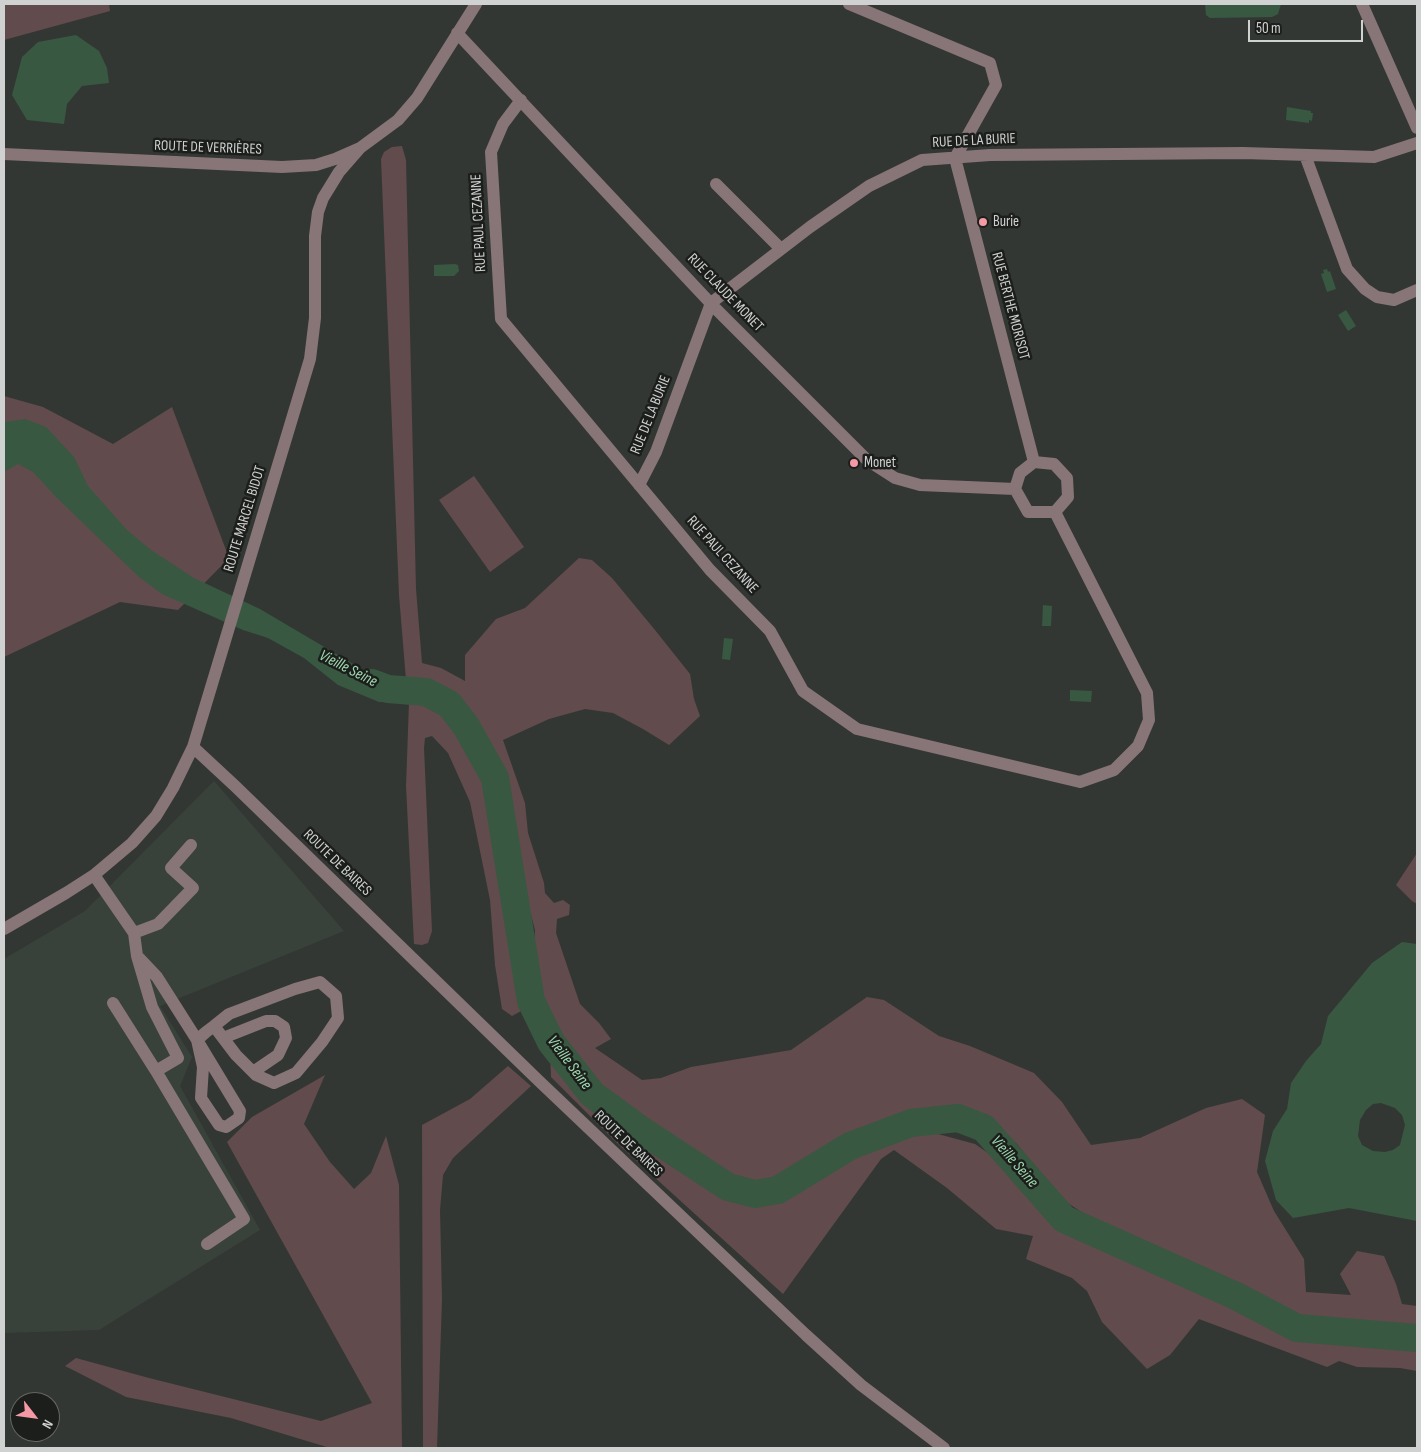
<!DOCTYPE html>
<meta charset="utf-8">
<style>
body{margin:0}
#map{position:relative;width:1421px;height:1452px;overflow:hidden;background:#333734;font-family:"Sofia Sans Condensed",sans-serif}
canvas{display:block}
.frame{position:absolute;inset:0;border:5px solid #cfd2d0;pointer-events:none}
.north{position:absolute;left:10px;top:1392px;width:50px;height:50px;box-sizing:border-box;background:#1c1e1c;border:1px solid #646664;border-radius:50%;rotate:120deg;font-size:14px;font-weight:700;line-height:20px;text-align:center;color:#cfd2d0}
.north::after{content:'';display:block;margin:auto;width:18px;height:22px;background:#f49aa5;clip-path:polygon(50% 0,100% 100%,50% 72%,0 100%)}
.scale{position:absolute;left:1248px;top:20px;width:115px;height:22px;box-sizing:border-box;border:2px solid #cfd2d0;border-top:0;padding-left:6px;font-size:15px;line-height:18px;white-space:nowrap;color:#cfd2d0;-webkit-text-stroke:4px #1c1e1c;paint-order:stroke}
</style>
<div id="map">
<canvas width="1421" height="1452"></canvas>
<div class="frame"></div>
<div class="north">N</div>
<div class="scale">50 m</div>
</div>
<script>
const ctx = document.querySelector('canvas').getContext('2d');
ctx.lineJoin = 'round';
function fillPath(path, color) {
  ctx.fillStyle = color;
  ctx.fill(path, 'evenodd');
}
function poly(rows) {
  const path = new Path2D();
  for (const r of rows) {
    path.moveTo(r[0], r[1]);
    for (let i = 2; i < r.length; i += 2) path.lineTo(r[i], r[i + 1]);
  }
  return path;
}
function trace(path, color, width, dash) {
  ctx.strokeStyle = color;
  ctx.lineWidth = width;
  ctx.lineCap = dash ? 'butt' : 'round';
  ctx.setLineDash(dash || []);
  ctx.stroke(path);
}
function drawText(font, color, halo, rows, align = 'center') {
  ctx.font = font + ' "Sofia Sans Condensed",sans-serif';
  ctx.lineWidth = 5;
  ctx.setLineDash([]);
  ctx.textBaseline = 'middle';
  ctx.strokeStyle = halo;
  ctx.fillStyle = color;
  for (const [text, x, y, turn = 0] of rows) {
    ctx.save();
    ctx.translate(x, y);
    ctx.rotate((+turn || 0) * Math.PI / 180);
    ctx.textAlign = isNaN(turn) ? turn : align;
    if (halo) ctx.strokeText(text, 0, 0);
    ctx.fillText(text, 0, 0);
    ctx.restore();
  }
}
const built = poly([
 [214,781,344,931,160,1006,192,1057,180,1086,260,1230,99,1330,4,1333,4,959,85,911]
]);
const green = poly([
 [4,4,109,4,110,11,4,40],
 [402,146,406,160,416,589,422,663,441,668,465,681,465,655,496,619,525,608,579,558,592,560,612,578,655,630,690,674,694,699,700,716,669,745,643,729,613,713,585,709,549,719,503,740,525,803,528,833,544,883,545,893,554,903,563,900,570,905,569,915,557,919,556,933,580,1004,599,1023,611,1039,595,1048,642,1080,661,1078,691,1067,791,1050,867,997,884,1000,939,1036,970,1046,1034,1073,1062,1102,1091,1145,1140,1138,1206,1108,1242,1099,1265,1115,1257,1172,1274,1211,1304,1259,1306,1292,1351,1295,1340,1274,1357,1251,1384,1256,1396,1284,1402,1304,1417,1306,1417,1332,1350,1327,1300,1320,1264,1299,1099,1223,1066,1202,1055,1191,1017,1144,992,1123,962,1110,896,1121,844,1140,774,1187,750,1189,726,1180,669,1144,601,1097,580,1072,546,1021,533,982,535,930,519,870,506,794,482,736,457,702,438,687,406,680,399,595,381,159,384,152,392,147],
 [4,396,43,407,113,444,172,407,229,558,178,610,120,602,4,657],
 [474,476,524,547,490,572,439,500],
 [409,703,430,703,441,707,457,723,485,786,505,892,521,1000,521,1011,512,1016,502,1009,495,965,490,900,470,802,448,753,432,736,425,738,424,748,432,931,428,943,422,945,414,944,406,786],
 [1417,853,1417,904,1412,901,1396,885],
 [550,1050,567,1073,597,1106,719,1191,752,1201,780,1196,847,1156,909,1131,938,1134,975,1144,1011,1169,1038,1210,1302,1336,1330,1343,1373,1347,1417,1349,1417,1371,1400,1368,1357,1367,1339,1361,1327,1367,1199,1319,1170,1355,1147,1369,1102,1322,1087,1291,1072,1278,1026,1259,1033,1236,996,1229,947,1188,894,1150,881,1159,783,1294,619,1145,551,1077],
 [508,1066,531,1086,453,1158,443,1175,440,1210,442,1299,437,1448,423,1448,422,1125,470,1099],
 [325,1075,304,1124,330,1162,354,1189,371,1173,386,1136,399,1185,402,1448,330,1448,231,1418,126,1397,65,1366,76,1358,149,1378,321,1421,372,1403,227,1142,252,1117]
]);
const water = poly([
 [1205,4,1281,4,1278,14,1272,17,1210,18,1206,15],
 [76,35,99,51,107,68,109,83,82,86,67,104,64,124,27,120,12,95,22,57,38,42],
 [1287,107,1311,111,1311,113,1313,113,1312,121,1309,120,1309,123,1286,120],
 [455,264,458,265,459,271,454,276,434,276,434,265],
 [1327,269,1328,272,1330,271,1336,289,1327,292,1321,274,1324,273,1323,270],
 [1346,310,1356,326,1348,331,1338,315],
 [25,419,46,427,74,457,88,486,127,530,151,550,194,578,260,609,365,671,380,676,406,680,409,703,379,702,338,685,304,658,268,638,243,630,162,594,139,577,56,497,33,472,18,464,4,472,4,422],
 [1043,605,1052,606,1051,626,1042,626],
 [724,638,733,639,730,660,722,659],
 [1070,690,1092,691,1091,702,1070,701],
 [1402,942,1417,944,1417,1221,1349,1208,1293,1218,1276,1200,1265,1161,1273,1131,1287,1109,1291,1083,1306,1061,1321,1044,1328,1016,1372,963],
 [1381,1103,1395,1108,1402,1115,1405,1125,1400,1145,1393,1150,1385,1152,1373,1151,1362,1145,1358,1136,1360,1120,1366,1110,1373,1104]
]);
const river = poly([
 [372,683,388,689,426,692,449,704,466,726,495,778,531,1001,551,1042,592,1094,641,1130,728,1187,755,1194,778,1190,850,1146,911,1123,958,1118,984,1128,1064,1219,1236,1296,1297,1328,1417,1338]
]);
const minor = poly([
 [849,4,990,63,996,85,955,158],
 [1362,4,1417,128],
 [457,33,716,309,867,460,895,478,920,485,1015,489],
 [521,100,503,124,491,152,501,319,710,570,770,631,803,691,857,729,1080,782,1114,770,1138,746,1149,720,1147,693,1055,512],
 [4,154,282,167,316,165,335,159,360,148,398,120,417,98,476,4],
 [1305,155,1347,269,1365,289,1377,297,1394,300,1417,290],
 [955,158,1034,462],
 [716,184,781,249],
 [1034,462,1054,464,1067,478,1068,497,1055,512,1028,512,1015,489,1020,473,1034,462],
 [639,485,656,452,711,303,810,227,869,186,922,160,990,155,1243,153,1374,157,1417,143],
 [193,747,235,786,539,1081,806,1335,861,1385,944,1448],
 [94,875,134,933,137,956,152,1007,178,1058,156,1071,244,1219,207,1244],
 [4,929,66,893,94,875,132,843,156,816,173,788,193,747,310,359,315,318,315,236,318,212,323,198,339,172,360,148],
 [134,933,158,924,193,888,171,868,191,845],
 [139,958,157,977,197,1040,240,1111,239,1118,226,1127,219,1125,201,1098,203,1067,197,1040],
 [113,1003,156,1071],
 [223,1038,266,1021,275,1021,284,1027,286,1038,278,1055,253,1072],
 [197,1040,206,1032,214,1026,229,1014,295,989,320,982,336,996,338,1018,322,1042,296,1073,274,1083,256,1075,236,1055,214,1026]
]);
const markers = [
 [983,222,5,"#f49aa5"],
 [854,463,5,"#f49aa5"]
];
const streetNames = [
 ["RUE DE LA BURIE",974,141,-3],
 ["ROUTE DE VERRIÈRES",208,148,2],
 ["RUE PAUL CEZANNE",479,223,-93],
 ["RUE CLAUDE MONET",725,293,46],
 ["RUE BERTHE MORISOT",1010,306,75],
 ["RUE DE LA BURIE",651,415,-68],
 ["ROUTE MARCEL BIDOT",245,519,-73],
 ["RUE PAUL CEZANNE",722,555,48],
 ["ROUTE DE BAIRES",337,863,44],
 ["ROUTE DE BAIRES",628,1144,44]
];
const poiNames = [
 ["Burie",993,222],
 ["Monet",864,463]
];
const waterNames = [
 ["Vieille Seine",348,669,27],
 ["Vieille Seine",569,1063,53],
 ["Vieille Seine",1014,1162,49]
];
fillPath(built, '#38423a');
fillPath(green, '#624b4d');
fillPath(water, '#385842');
trace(river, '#385842', 28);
trace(minor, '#887577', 12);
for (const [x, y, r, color] of markers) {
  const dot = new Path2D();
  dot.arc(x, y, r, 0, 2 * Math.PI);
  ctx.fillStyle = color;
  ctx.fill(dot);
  trace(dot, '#1c1e1c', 2);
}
drawText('15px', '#cfd2d0', '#1c1e1c', streetNames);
drawText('15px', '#cfd2d0', '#1c1e1c', poiNames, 'left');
drawText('italic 16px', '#9ed8af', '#1c1e1c', waterNames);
</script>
